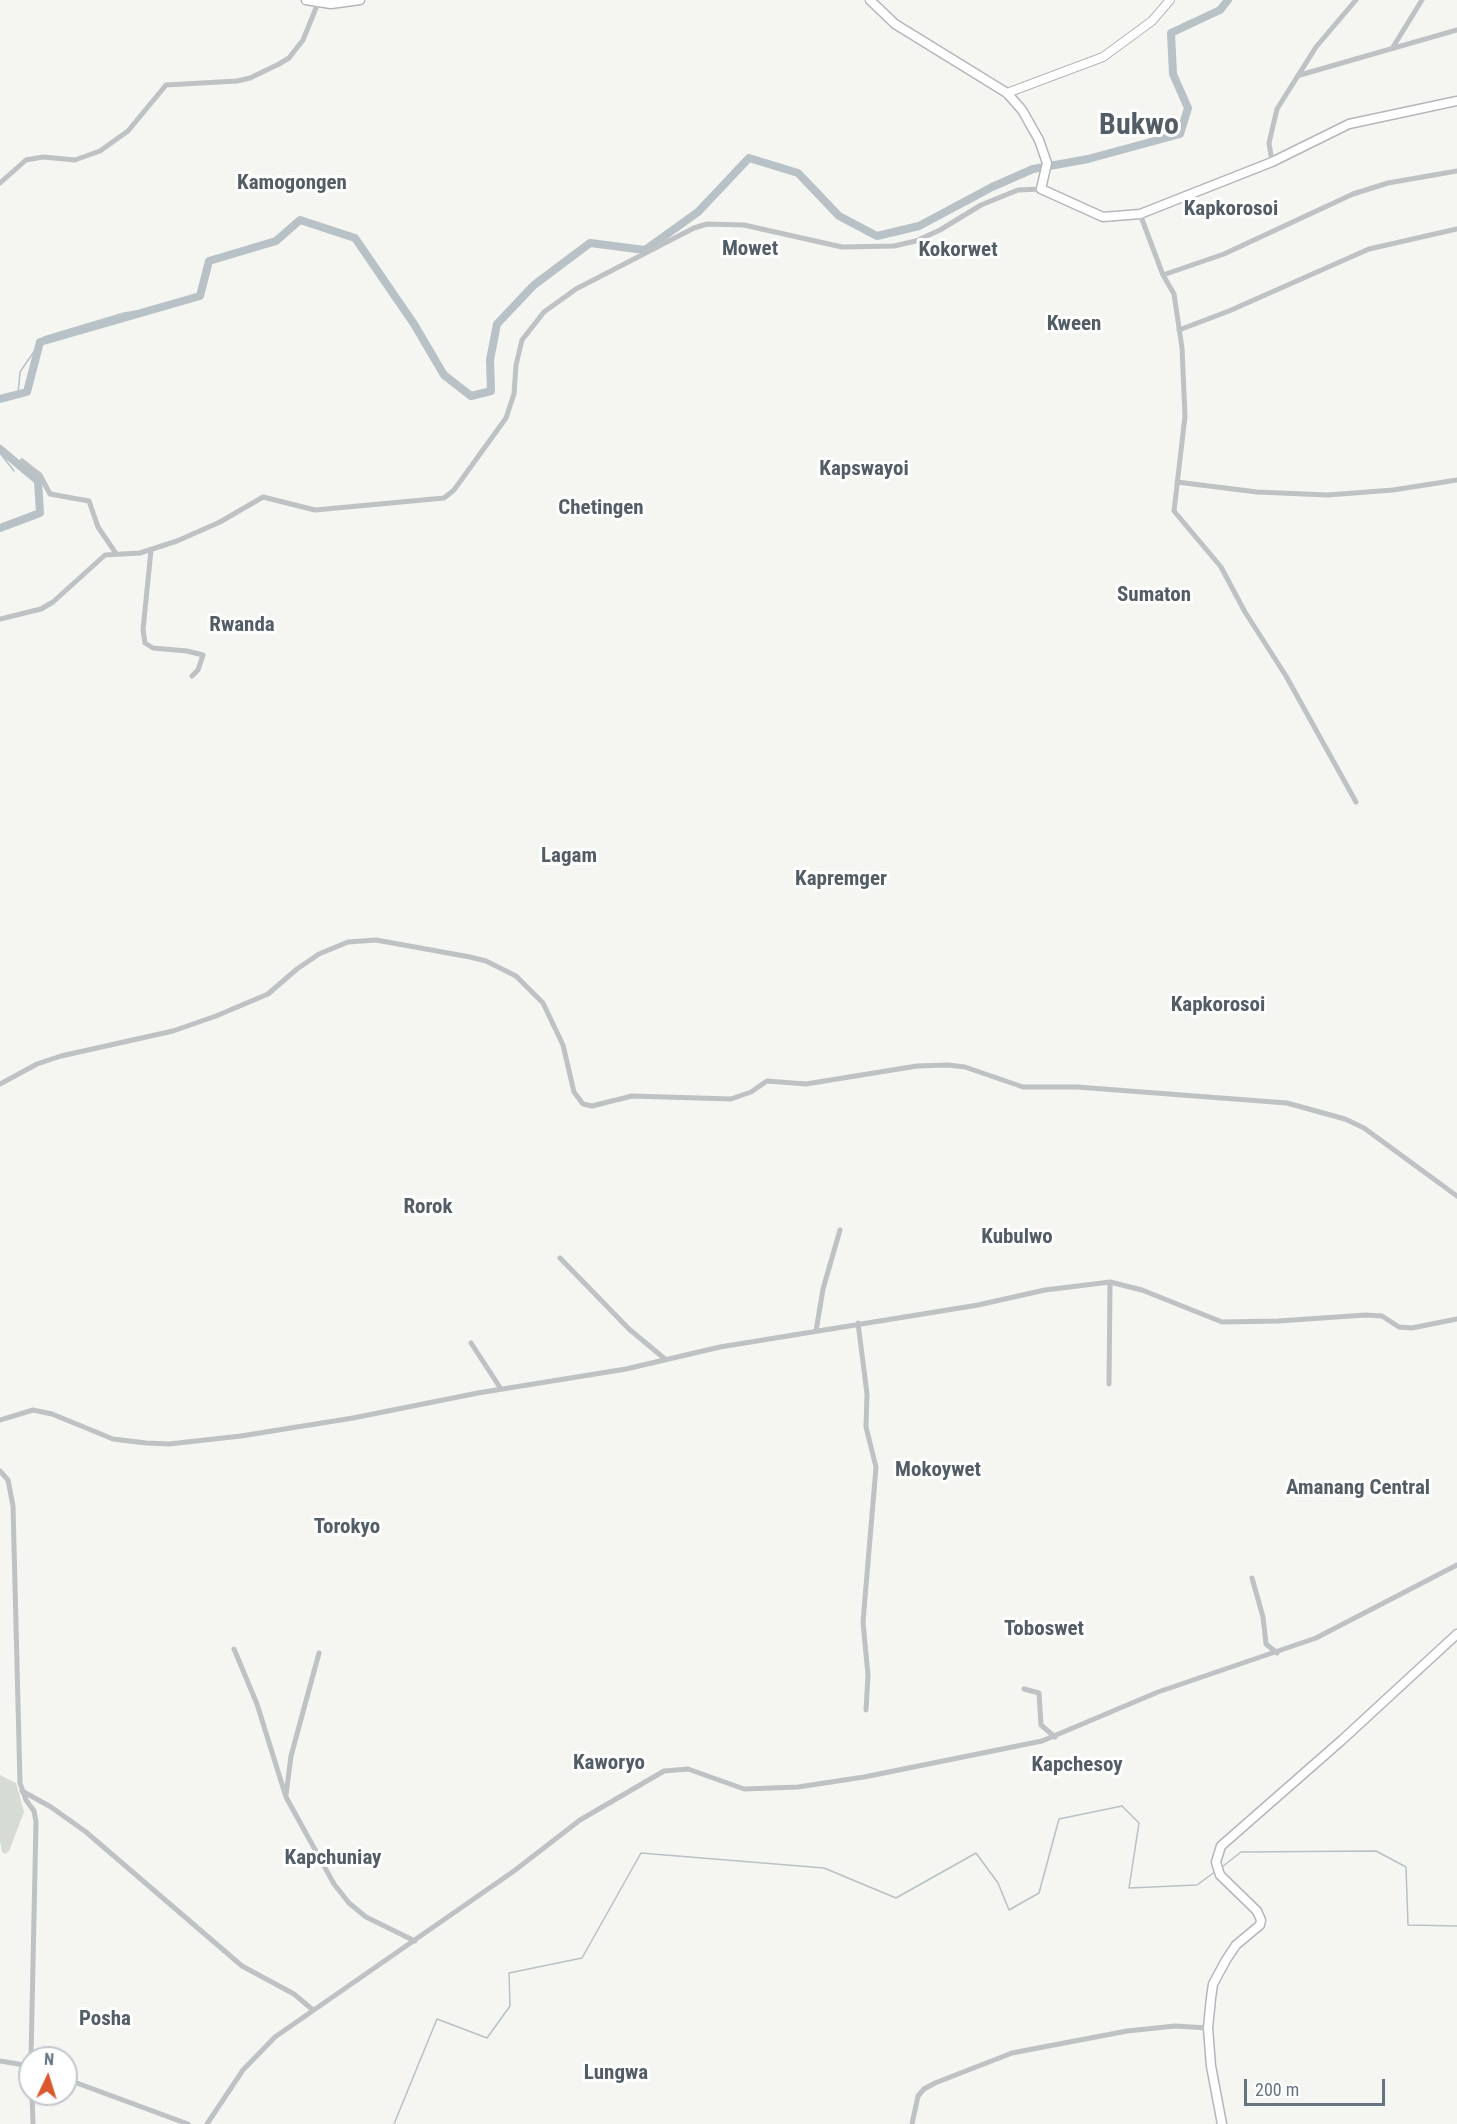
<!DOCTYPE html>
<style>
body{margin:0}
#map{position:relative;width:1457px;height:2124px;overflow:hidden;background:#f5f5f1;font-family:"Roboto Condensed",sans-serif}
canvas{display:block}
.north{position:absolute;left:18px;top:2046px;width:60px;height:60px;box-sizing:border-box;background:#fff;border:2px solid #c1c7cd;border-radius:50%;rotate:4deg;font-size:16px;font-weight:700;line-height:24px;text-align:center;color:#657481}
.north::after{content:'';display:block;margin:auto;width:21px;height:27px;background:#d9582d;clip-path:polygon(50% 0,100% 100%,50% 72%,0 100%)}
.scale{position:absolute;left:1244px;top:2079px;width:141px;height:27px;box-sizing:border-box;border:3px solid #657481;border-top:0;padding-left:8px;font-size:18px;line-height:21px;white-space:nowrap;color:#657481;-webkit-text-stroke:4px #fff;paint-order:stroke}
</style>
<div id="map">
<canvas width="1457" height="2124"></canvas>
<div class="north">N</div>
<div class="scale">200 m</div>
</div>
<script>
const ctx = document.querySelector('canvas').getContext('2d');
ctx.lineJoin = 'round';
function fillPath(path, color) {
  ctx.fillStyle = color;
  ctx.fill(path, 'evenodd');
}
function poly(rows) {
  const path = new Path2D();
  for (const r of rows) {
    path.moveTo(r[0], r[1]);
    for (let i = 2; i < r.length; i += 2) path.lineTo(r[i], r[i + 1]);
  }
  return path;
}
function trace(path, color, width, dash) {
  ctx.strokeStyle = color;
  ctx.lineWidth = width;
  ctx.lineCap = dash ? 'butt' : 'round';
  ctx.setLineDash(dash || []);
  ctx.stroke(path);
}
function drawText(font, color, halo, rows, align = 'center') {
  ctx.font = font + ' "Roboto Condensed",sans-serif';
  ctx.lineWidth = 6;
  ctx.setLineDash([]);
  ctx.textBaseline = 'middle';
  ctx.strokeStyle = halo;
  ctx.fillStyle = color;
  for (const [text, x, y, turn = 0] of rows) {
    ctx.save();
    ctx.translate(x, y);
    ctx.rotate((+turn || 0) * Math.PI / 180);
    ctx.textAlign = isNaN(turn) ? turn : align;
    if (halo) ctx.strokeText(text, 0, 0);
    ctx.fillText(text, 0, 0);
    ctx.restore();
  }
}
const green = poly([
 [0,1775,16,1783,24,1812,9,1851,5,1854,2,1852,0,1841]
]);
const stream = poly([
 [0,400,18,394,20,372,44,337,124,313,169,306],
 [0,453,14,471],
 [1222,1867,1241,1852,1376,1851,1406,1867,1408,1925,1457,1926],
 [394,2124,437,2019,487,2038,510,2006,509,1973,582,1958,641,1853,824,1868,896,1898,976,1853,998,1883,1009,1910,1039,1893,1059,1819,1122,1806,1139,1823,1129,1888,1197,1885,1216,1871]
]);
const river = poly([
 [0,399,27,392,40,342,200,296,209,261,276,241,300,220,355,238,414,324,444,375,471,396,491,391,490,360,497,324,534,285,590,243,645,250,698,212,749,158,798,173,839,216,877,236,919,226,992,187,1033,169,1088,159,1180,134,1188,108,1173,74,1171,33,1220,10,1228,0],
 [0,449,38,481,40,513,0,528]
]);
const minor = poly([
 [1393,47,1422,0],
 [1300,75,1457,30],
 [1272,162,1269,143,1277,109,1316,47,1356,0],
 [0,183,26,160,43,157,75,160,100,151,128,131,166,85,237,81,250,78,279,64,289,58,303,40,318,3],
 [1140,214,1163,275,1174,294,1182,348,1185,416,1174,511,1221,567,1245,612,1286,676,1356,802],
 [1163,275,1224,254,1353,194,1388,183,1457,171],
 [1179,330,1229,311,1369,249,1457,229],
 [22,461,40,475,50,494,89,501,98,527,115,552],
 [1177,482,1257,492,1328,495,1393,490,1457,480],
 [151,550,143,630,145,643,153,648,187,651,203,655,198,670,192,676],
 [0,619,41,609,53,602,105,555,140,553,177,541,220,522,263,497,315,510,444,498,454,490,506,418,514,394,516,365,522,340,544,312,576,289,694,228,707,224,744,225,842,247,894,246,916,241,940,230,981,205,1018,190,1041,189],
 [0,1084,37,1064,61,1056,173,1031,216,1016,268,994,297,969,319,954,348,942,376,940,470,957,486,961,516,976,543,1003,563,1045,574,1092,583,1104,592,1106,632,1096,731,1099,751,1092,767,1081,806,1084,917,1066,948,1065,965,1067,1023,1087,1077,1087,1287,1103,1345,1119,1364,1128,1457,1196],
 [560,1258,629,1329,665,1359],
 [858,1323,867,1394,866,1427,876,1467,863,1622,868,1675,866,1710],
 [816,1331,823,1289,840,1230],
 [471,1343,501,1389],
 [1109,1384,1110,1282],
 [0,1420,33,1410,52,1414,113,1439,146,1443,169,1444,241,1436,353,1418,478,1393,626,1369,720,1347,978,1305,1045,1290,1110,1282,1142,1290,1222,1322,1278,1321,1366,1315,1382,1316,1399,1327,1412,1328,1457,1319],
 [0,1471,8,1480,13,1506,20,1783,26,1800,34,1811,36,1822,31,2058],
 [1252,1578,1263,1617,1266,1644,1277,1653],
 [234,1649,257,1704,286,1797,334,1884,349,1903,366,1917,415,1941],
 [1024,1689,1039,1693,1041,1725,1055,1737],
 [22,1791,51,1807,86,1832,242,1966,294,1994,313,2010],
 [286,1795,291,1756,319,1653],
 [0,2061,30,2066],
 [66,2079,188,2124],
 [32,2094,33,2124],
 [207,2124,243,2070,275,2037,514,1871,580,1820,664,1771,688,1769,744,1789,798,1787,864,1777,1042,1741,1158,1692,1316,1638,1457,1565],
 [912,2124,918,2096,924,2089,935,2083,1012,2053,1127,2031,1175,2026,1208,2028]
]);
const secondary = poly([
 [1007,93,1103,57,1152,21,1170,0]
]);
const primary = poly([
 [306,0,331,4,360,0],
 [870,0,895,24,1007,93,1022,110,1039,140,1047,163,1041,189,1103,217,1140,214,1272,162,1349,124,1457,101],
 [1222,2124,1211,2066,1208,2028,1211,1998,1213,1984,1226,1960,1236,1945,1260,1925,1261,1920,1257,1911,1220,1875,1216,1862,1221,1846,1342,1740,1457,1634]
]);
const quarterNames = [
 ["Kamogongen",292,184],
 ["Kapkorosoi",1231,210],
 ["Mowet",750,250],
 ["Kokorwet",958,251],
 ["Kween",1074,325],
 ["Kapswayoi",864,470],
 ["Chetingen",601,509],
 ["Sumaton",1154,596],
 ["Rwanda",242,626],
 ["Lagam",569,857],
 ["Kapremger",841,880],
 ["Kapkorosoi",1218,1006],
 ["Rorok",428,1208],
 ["Kubulwo",1017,1238],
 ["Mokoywet",938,1471],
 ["Amanang Central",1358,1489],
 ["Torokyo",347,1528],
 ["Toboswet",1044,1630],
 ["Kaworyo",609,1764],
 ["Kapchesoy",1077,1766],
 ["Kapchuniay",333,1859],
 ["Posha",105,2020],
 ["Lungwa",616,2074]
];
const townNames = [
 ["Bukwo",1139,126]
];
fillPath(green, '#d6dbd3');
trace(stream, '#b7c1c6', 1.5);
trace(river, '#b7c1c6', 8);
trace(secondary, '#b3b7bb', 10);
trace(primary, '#b3b7bb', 11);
trace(minor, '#bec2c5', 5);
trace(secondary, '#fff', 8);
trace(primary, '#fff', 8);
drawText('bold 21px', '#535d66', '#fff', quarterNames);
drawText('bold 30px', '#535d66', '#fff', townNames);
</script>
